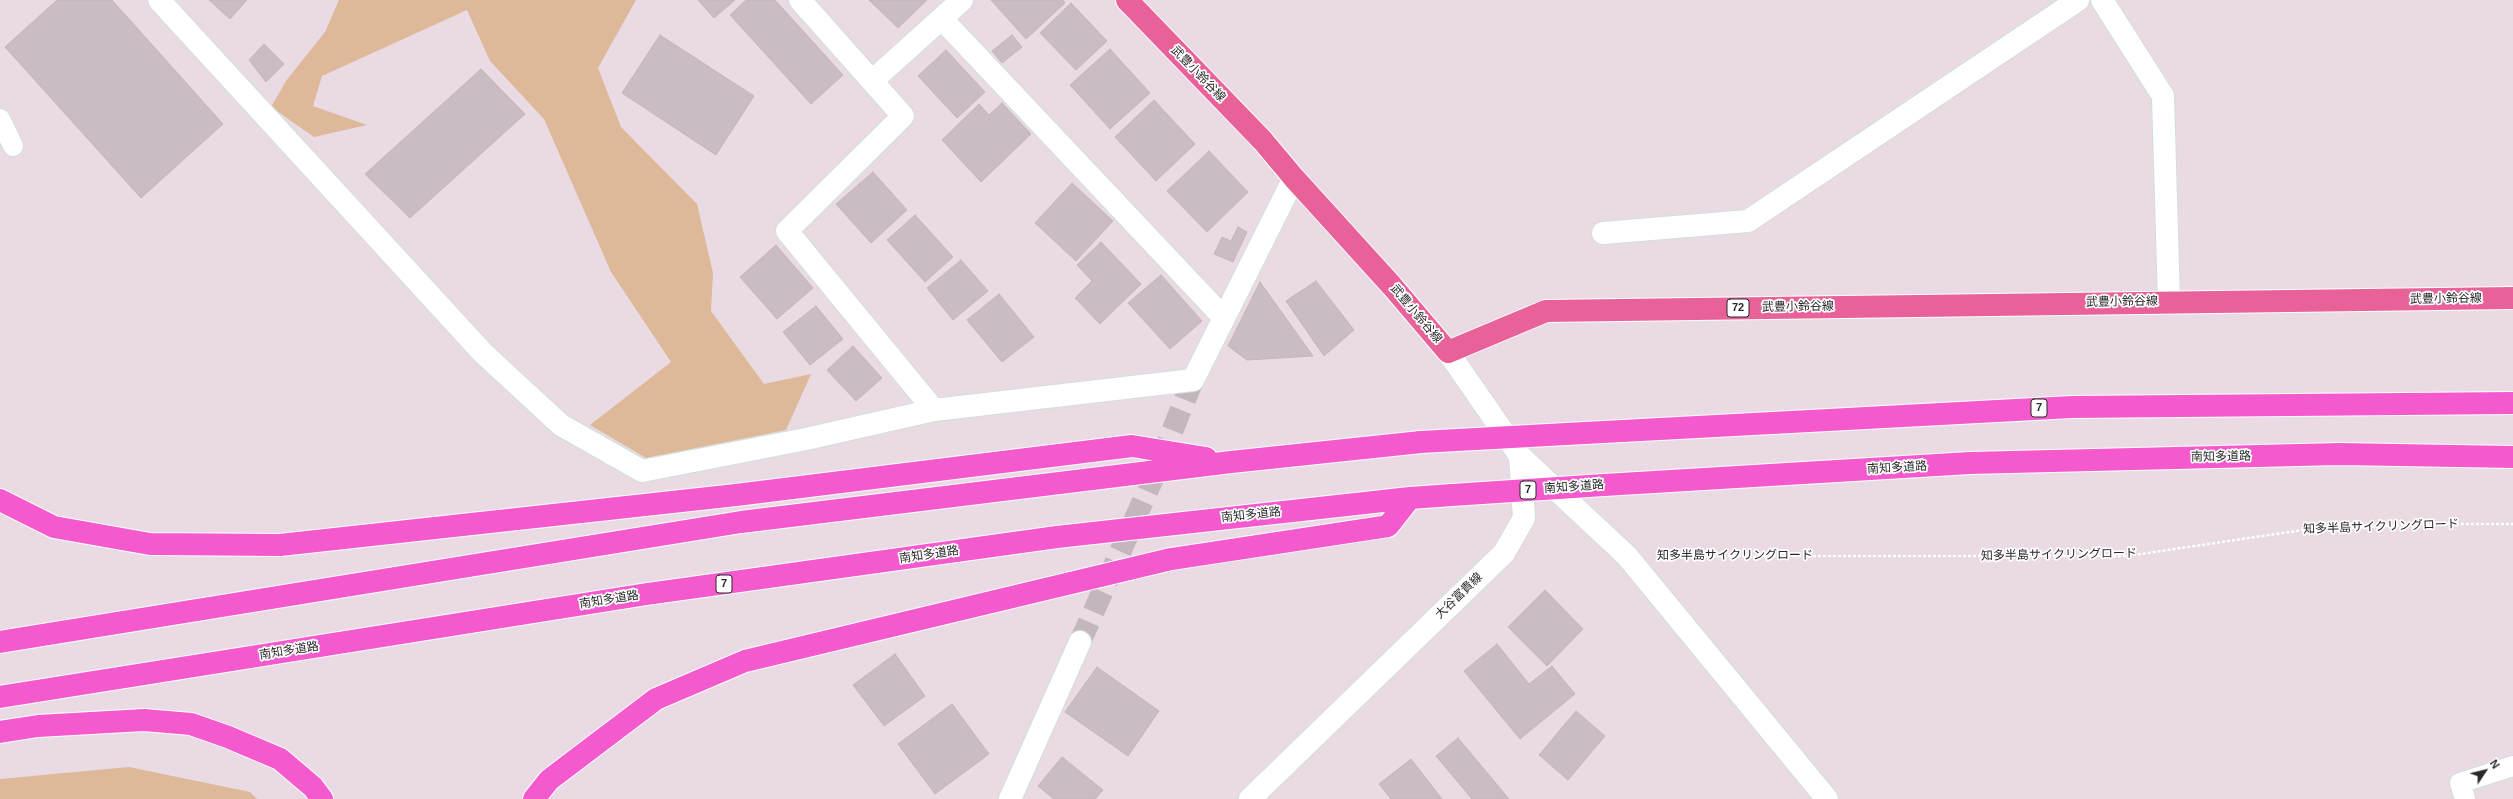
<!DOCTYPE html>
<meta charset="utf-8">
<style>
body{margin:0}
#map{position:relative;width:2513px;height:799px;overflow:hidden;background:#eadae4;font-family:Helvetica,sans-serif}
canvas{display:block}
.north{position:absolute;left:2465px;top:751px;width:40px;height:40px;-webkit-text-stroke:3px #fff;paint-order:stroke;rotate:55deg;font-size:11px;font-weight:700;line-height:16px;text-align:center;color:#282828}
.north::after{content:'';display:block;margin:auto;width:14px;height:18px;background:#282828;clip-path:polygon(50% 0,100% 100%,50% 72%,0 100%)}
</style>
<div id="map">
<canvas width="2513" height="799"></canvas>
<div class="north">N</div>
</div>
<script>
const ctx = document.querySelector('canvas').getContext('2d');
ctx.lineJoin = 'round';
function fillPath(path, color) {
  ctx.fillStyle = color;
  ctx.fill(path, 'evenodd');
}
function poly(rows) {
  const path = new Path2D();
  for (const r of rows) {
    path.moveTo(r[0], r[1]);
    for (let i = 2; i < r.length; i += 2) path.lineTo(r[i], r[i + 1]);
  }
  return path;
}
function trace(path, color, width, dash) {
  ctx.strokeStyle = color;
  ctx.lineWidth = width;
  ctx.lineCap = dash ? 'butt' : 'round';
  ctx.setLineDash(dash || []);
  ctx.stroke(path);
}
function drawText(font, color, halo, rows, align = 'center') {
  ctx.font = font + ' Helvetica,"Noto Sans JP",sans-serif';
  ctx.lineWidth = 3.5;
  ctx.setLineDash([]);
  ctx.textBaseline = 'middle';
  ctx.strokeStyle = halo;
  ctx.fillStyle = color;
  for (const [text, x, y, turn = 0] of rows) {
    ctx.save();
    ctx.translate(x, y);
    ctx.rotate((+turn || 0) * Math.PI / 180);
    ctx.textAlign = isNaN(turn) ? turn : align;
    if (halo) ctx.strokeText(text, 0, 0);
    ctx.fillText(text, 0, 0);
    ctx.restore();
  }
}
const green = poly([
 [339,0,636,0,598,68,621,127,697,204,713,273,711,311,764,384,811,374,786,430,646,458,590,425,671,362,611,272,544,119,490,61,467,10,322,76,313,106,367,125,314,137,271,107,286,81,325,32],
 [129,767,250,792,257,799,0,799,0,779]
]);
const building = poly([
 [57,0,112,0,223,124,141,198,5,47,57,0],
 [209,0,247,0,230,19,209,0],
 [698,0,735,0,714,18,698,0],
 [746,0,775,0,843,75,811,104,730,15,746,0],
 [869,0,927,0,898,28,869,0],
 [991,0,1063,0,1065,3,1026,39,991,0],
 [1071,3,1107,41,1076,70,1040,33,1071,3],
 [660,35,754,96,716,155,622,93,660,35],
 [1012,35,1022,47,1002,63,992,51,1012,35],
 [264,44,284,64,266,82,249,60,264,44],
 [1110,49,1150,93,1110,129,1070,85,1110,49],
 [946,50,985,92,957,118,918,76,946,50],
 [481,69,525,114,410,218,365,174,481,69],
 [1154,100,1195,144,1156,181,1115,137,1154,100],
 [1002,103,1031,134,981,182,942,140,979,104,989,115,1002,103],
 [1209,151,1248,192,1207,232,1167,191,1209,151],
 [873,172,907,210,871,243,836,204,873,172],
 [1072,183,1113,221,1076,261,1035,223,1072,183],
 [915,215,953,257,925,282,887,240,915,215],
 [1238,227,1247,232,1233,262,1214,254,1222,237,1231,241,1238,227],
 [1101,242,1141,284,1100,324,1075,298,1092,281,1077,265,1101,242],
 [776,245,813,288,777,319,740,277,776,245],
 [961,260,988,291,953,320,927,288,961,260],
 [1161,275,1202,321,1170,349,1128,303,1161,275],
 [1316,281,1354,330,1324,356,1286,301,1316,281],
 [1260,282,1313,356,1247,360,1228,346,1260,282],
 [999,294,1034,337,1002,362,967,320,999,294],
 [816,306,843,339,810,365,783,332,816,306],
 [853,346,882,378,856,401,827,370,853,346],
 [1545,590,1583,629,1547,666,1508,627,1545,590],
 [1497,644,1529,684,1552,666,1575,694,1520,739,1464,671,1497,644],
 [895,654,925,696,884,726,853,685,895,654],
 [1097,667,1159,711,1128,756,1065,712,1097,667],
 [952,704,989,754,935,794,898,744,952,704],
 [1576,711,1605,736,1568,780,1539,755,1576,711],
 [1458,738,1509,799,1472,799,1436,756,1458,738],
 [1062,757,1103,790,1095,799,1054,799,1038,786,1062,757],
 [1411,759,1442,799,1391,799,1379,784,1411,759]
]);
const minorTunnel = poly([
 [1080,642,1151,483,1193,380]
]);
const path = poly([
 [1668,556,2127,556,2303,530,2430,524,2513,524]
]);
const service = poly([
 [0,119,13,146],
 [2465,799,2460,783,2513,766]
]);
const minor = poly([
 [159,0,483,353,561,425,642,471,806,439,934,410,1193,380,1294,178],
 [800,0,903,116,787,231,934,410],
 [2102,0,2163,96,2169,301],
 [942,19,1224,318],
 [872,81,962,0],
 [1603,233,1748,221,2078,0],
 [1520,456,1627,556,1827,799],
 [1010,799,1080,642]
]);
const secondary = poly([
 [1250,799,1504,553,1524,518,1520,456,1448,352]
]);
const primary = poly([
 [1127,0,1263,141,1294,178,1392,286,1448,352,1546,311,2513,298]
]);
const motorway = poly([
 [1566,434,2072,407,2513,403],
 [1604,485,1970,463,2340,454,2513,457],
 [0,500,54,527,150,544,280,545,736,495,1132,446,1206,458],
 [0,642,741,522,1231,462,1421,442],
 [0,697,647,594,1057,537,1410,498,1452,495],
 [0,732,38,726,144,720,191,724,228,737,280,759,313,787,322,799],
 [534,799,549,780,656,699,745,661,1171,559,1388,526,1410,498]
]);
const motorwayBridge = poly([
 [1421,442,1566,434],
 [1452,495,1604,485]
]);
const shields = [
 [1738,308,22],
 [2039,408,16],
 [1528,490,16],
 [724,584,16]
];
const shieldNames = [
 ["72",1738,308],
 ["7",2039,408],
 ["7",1528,490],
 ["7",724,584]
];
const streetNames = [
 ["武豊小鈴谷線",1198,74,46],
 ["武豊小鈴谷線",2446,299,-1],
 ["武豊小鈴谷線",2122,302,-1],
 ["武豊小鈴谷線",1798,307,-1],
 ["武豊小鈴谷線",1416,314,50],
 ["南知多道路",2221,457,-1],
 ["南知多道路",1897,468,-3],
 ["南知多道路",1574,487,-4],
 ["南知多道路",1251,515,-6],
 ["知多半島サイクリングロード",2381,527,-2],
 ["南知多道路",929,555,-8],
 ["知多半島サイクリングロード",2059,555,-1],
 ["知多半島サイクリングロード",1735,556],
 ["大谷富貴線",1459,596,-44],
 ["南知多道路",609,600,-9],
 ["南知多道路",289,651,-9]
];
fillPath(green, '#deb999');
fillPath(building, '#c9bcc3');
trace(building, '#c4b4bd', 1);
trace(minorTunnel, '#c3b6be', 22, [22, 11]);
trace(service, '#cfe0da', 22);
trace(minor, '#cfe0da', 24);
trace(secondary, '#cfe0da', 24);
trace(primary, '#fff', 24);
trace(motorway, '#fff', 24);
trace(path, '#fff', 2.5, [3, 2]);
trace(service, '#fff', 20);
trace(minor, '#fff', 22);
trace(secondary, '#fff', 22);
trace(primary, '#e86199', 22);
trace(motorway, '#f45ace', 22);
trace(motorwayBridge, '#fff', 24, []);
trace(motorwayBridge, '#f45ace', 22);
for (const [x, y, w] of shields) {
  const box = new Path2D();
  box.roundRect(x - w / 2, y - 9, w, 18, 3);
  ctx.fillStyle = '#fff';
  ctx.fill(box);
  trace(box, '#282828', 1);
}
drawText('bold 11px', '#282828', null, shieldNames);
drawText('12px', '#282828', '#fff', streetNames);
</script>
